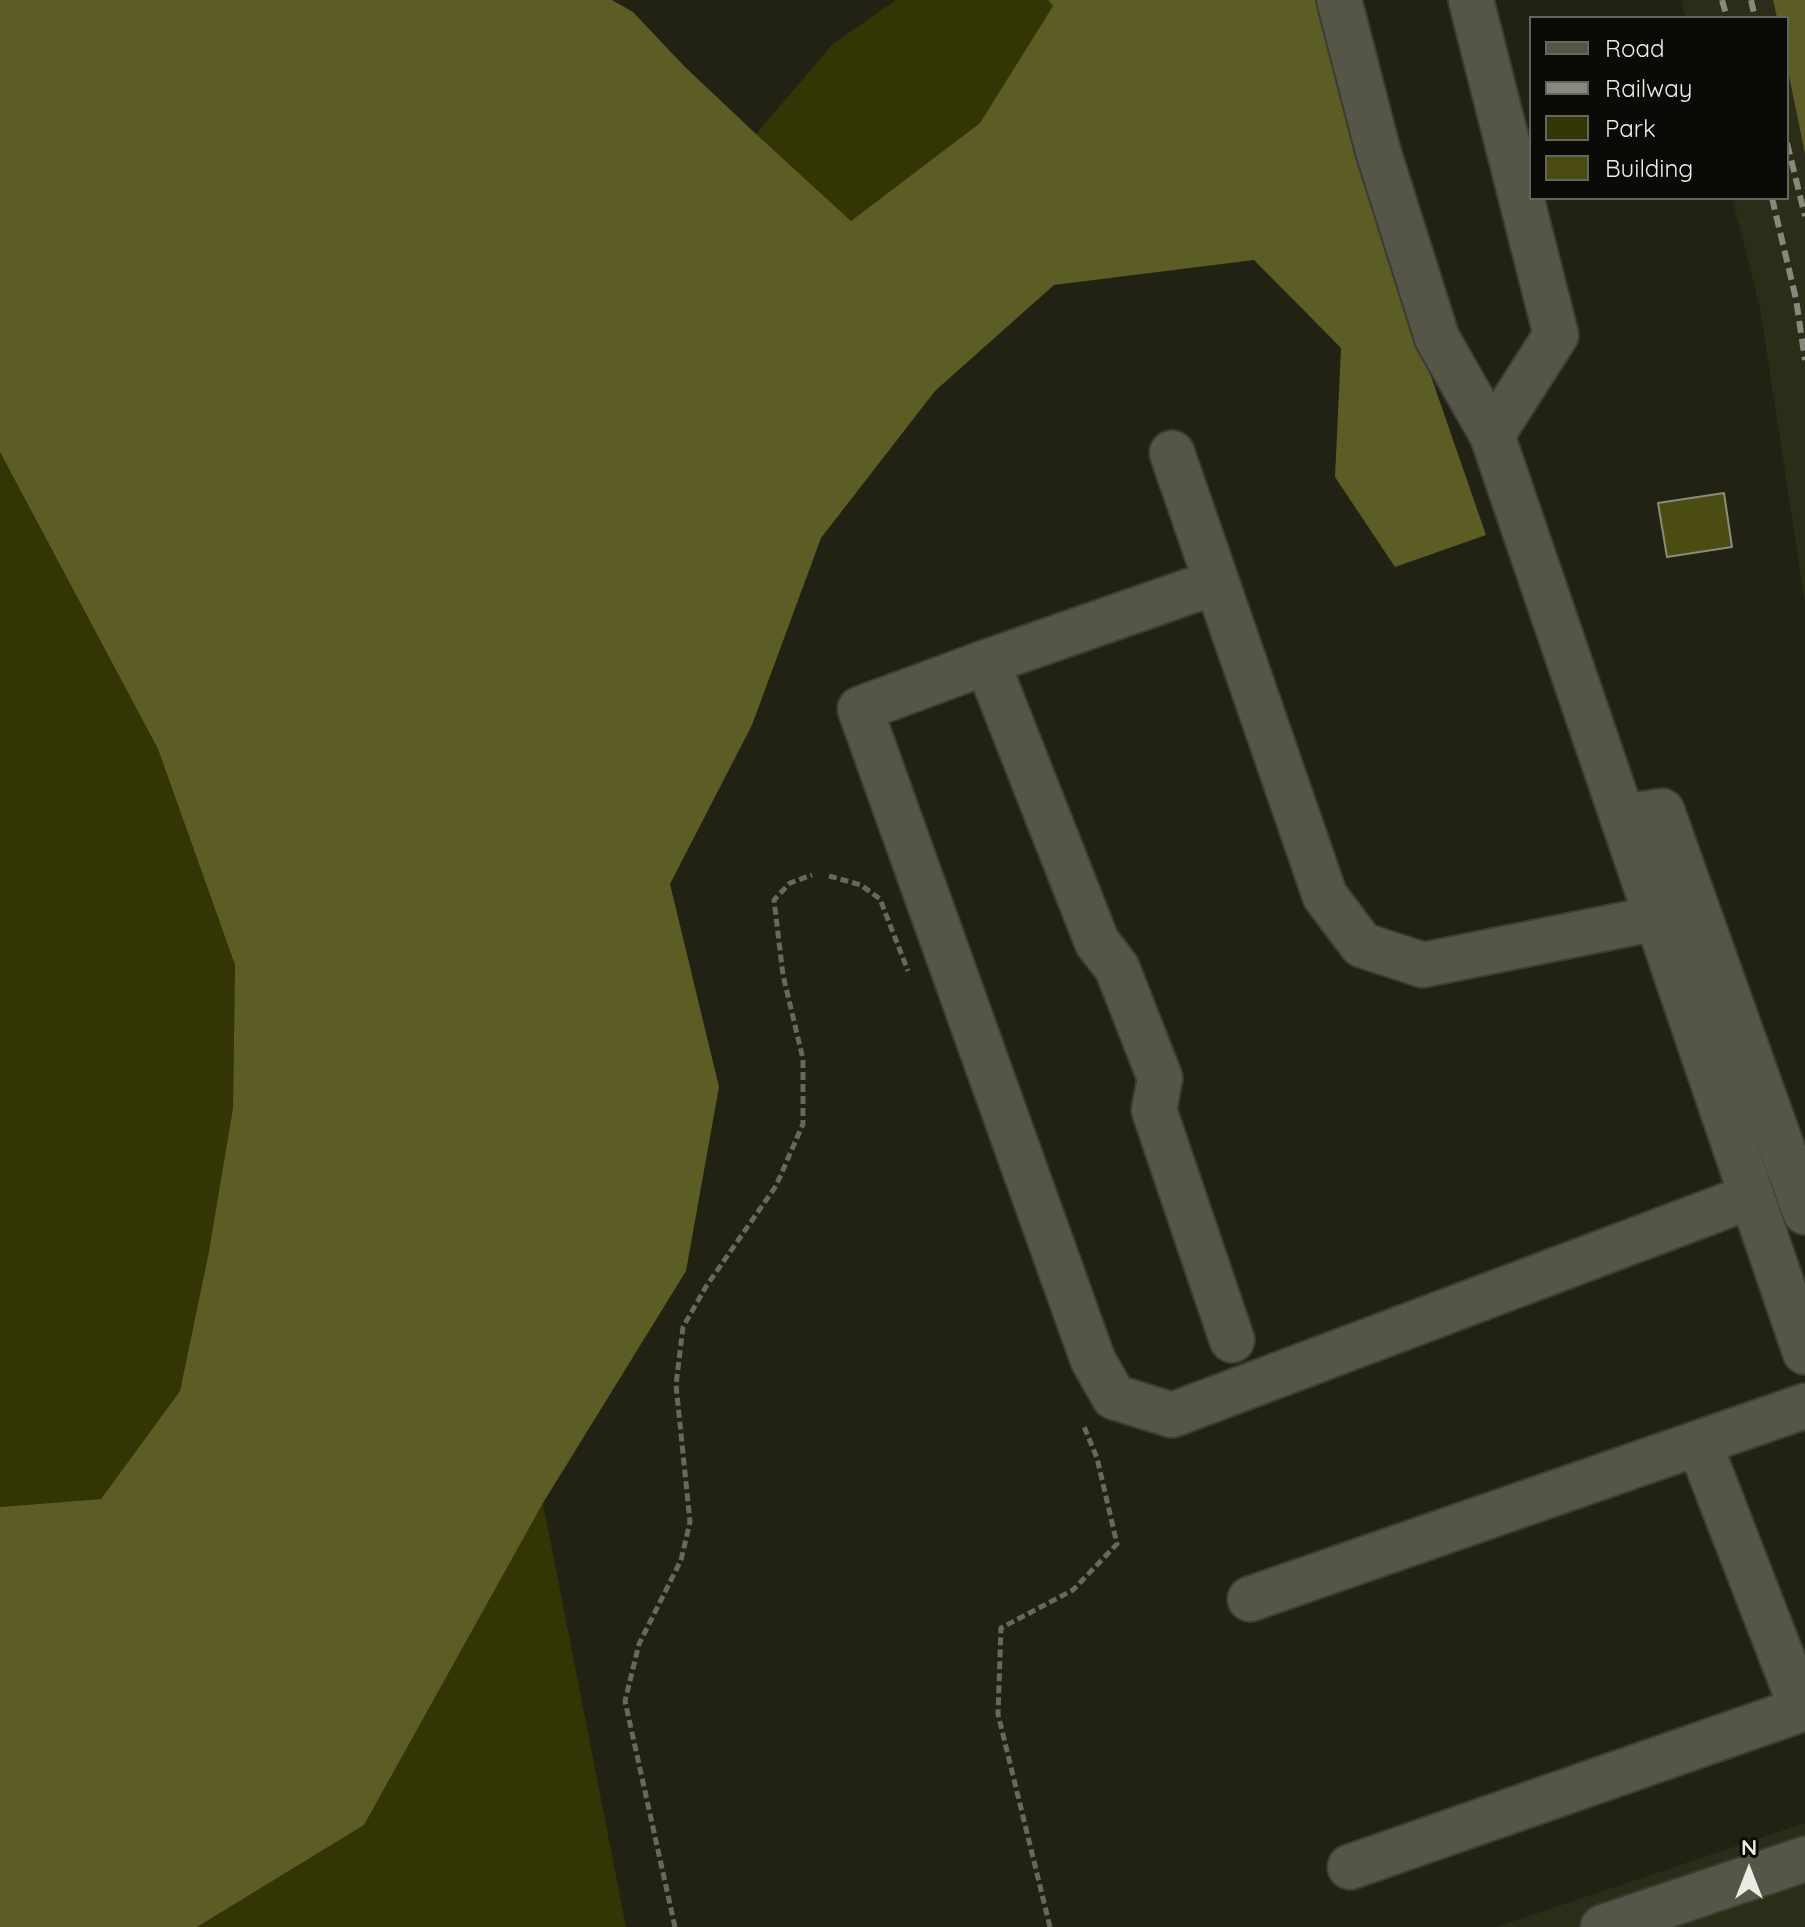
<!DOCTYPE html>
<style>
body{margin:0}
#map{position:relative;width:1805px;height:1927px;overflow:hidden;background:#212214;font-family:Quicksand,sans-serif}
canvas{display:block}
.legend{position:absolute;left:1529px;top:16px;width:260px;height:184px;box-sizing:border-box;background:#0a0b06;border:2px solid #64655e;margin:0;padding:10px 14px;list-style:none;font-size:24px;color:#ebece3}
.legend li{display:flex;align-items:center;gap:16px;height:40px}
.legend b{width:40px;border:2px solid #64655e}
.north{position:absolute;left:1709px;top:1831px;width:80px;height:80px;-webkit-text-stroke:6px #0a0b06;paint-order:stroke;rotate:0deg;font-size:22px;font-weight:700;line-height:32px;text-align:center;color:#ebece3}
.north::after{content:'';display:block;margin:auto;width:28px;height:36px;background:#ebece3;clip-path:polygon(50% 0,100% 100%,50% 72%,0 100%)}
</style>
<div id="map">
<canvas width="1805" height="1927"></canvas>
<ul class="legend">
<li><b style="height:10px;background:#555647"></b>Road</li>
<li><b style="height:10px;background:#88897e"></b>Railway</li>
<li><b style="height:22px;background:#343504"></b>Park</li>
<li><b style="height:22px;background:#4a4c11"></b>Building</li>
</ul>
<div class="north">N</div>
</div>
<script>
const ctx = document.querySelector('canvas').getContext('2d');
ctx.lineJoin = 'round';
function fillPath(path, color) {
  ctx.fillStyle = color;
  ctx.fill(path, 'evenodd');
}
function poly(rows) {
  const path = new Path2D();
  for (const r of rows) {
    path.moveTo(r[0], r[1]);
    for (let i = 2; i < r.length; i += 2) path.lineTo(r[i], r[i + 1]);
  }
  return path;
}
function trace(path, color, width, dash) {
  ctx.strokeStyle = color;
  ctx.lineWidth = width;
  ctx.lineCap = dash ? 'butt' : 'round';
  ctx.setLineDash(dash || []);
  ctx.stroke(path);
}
const built = poly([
 [1681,0,1773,0,1777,18,1686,18],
 [1787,66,1805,154,1805,603,1760,308,1732,198,1787,198],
 [1805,1823,1805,1927,1496,1927]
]);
const green = poly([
 [896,0,1048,0,1053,6,980,123,851,221,756,134,833,44],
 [0,452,158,749,235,965,233,1108,209,1251,180,1391,101,1499,0,1507],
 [543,1503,626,1927,197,1927,364,1825]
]);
const forest = poly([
 [0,0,612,0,633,12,685,67,756,134,851,221,980,123,1053,6,1048,0,1322,0,1381,232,1486,535,1395,567,1335,477,1341,348,1254,260,1054,285,935,391,821,538,752,725,670,884,719,1087,686,1271,543,1503,364,1825,197,1927,0,1927,0,1507,101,1499,180,1391,209,1251,233,1108,235,965,158,749,0,452],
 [1773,0,1805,0,1805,154,1787,66,1787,18,1777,18]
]);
const building = poly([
 [1724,493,1732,547,1667,557,1658,503,1724,493]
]);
const path = poly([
 [829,876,861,885,880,899,908,971],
 [675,1927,625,1701,639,1644,681,1560,690,1522,676,1385,683,1327,707,1285,776,1186,803,1124,803,1059,783,975,774,900,790,883,812,875],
 [1050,1927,998,1714,1001,1628,1073,1590,1117,1544,1097,1458,1083,1424]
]);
const minor = poly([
 [1339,0,1378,151,1437,338,1492,435,1805,1352],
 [1471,0,1556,335,1492,435],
 [1172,453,1325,896,1362,945,1423,965,1657,918],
 [987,662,1216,582],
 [1623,817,1662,811,1805,1212],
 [1232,1340,1154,1110,1160,1078,1117,968,1097,942,987,662,860,709,1093,1360,1114,1397,1172,1415,1752,1196],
 [1699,1443,1802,1709],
 [1250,1599,1805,1406],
 [1350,1867,1805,1708],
 [1603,1927,1805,1859]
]);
const rail = poly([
 [1722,0,1727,18],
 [1751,0,1755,18],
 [1787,143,1805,216],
 [1772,198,1796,299,1805,360]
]);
fillPath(built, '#2c2d19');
fillPath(green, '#343504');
fillPath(forest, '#5b5d25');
fillPath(building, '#4a4c11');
trace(building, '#8a8b7b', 2);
trace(minor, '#3c3c34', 48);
trace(path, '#68695c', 5, [8, 4]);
trace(minor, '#555647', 44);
trace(rail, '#88897e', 6, [12, 6]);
</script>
